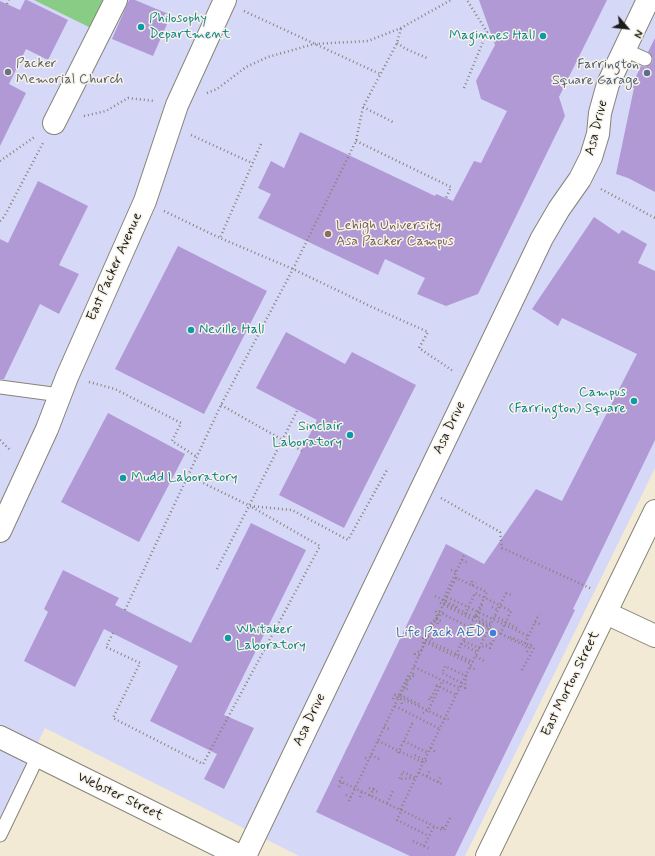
<!DOCTYPE html>
<style>
body{margin:0}
#map{position:relative;width:655px;height:856px;overflow:hidden;background:#f2ead4;font-family:Mynerve,sans-serif}
canvas{display:block}
.north{position:absolute;left:607px;top:8px;width:40px;height:40px;-webkit-text-stroke:3px #f7f3e8;paint-order:stroke;rotate:118deg;font-size:11px;font-weight:700;line-height:16px;text-align:center;color:#1c1c1c}
.north::after{content:'';display:block;margin:auto;width:14px;height:18px;background:#1c1c1c;clip-path:polygon(50% 0,100% 100%,50% 72%,0 100%)}
</style>
<div id="map">
<canvas width="655" height="856"></canvas>
<div class="north">N</div>
</div>
<script>
const ctx = document.querySelector('canvas').getContext('2d');
ctx.lineJoin = 'round';
function fillPath(path, color) {
  ctx.fillStyle = color;
  ctx.fill(path, 'evenodd');
}
function poly(rows) {
  const path = new Path2D();
  for (const r of rows) {
    path.moveTo(r[0], r[1]);
    for (let i = 2; i < r.length; i += 2) path.lineTo(r[i], r[i + 1]);
  }
  return path;
}
function trace(path, color, width, dash) {
  ctx.strokeStyle = color;
  ctx.lineWidth = width;
  ctx.lineCap = dash ? 'butt' : 'round';
  ctx.setLineDash(dash || []);
  ctx.stroke(path);
}
function drawText(font, color, halo, rows, align = 'center') {
  ctx.font = font + ' Mynerve,sans-serif';
  ctx.lineWidth = 3;
  ctx.setLineDash([]);
  ctx.textBaseline = 'middle';
  ctx.strokeStyle = halo;
  ctx.fillStyle = color;
  for (const [text, x, y, turn = 0] of rows) {
    ctx.save();
    ctx.translate(x, y);
    ctx.rotate((+turn || 0) * Math.PI / 180);
    ctx.textAlign = isNaN(turn) ? turn : align;
    if (halo) ctx.strokeText(text, 0, 0);
    ctx.fillText(text, 0, 0);
    ctx.restore();
  }
}
const built = poly([
 [0,0,655,0,655,468,465,856,299,856,45,728,0,820]
]);
const green = poly([
 [34,0,112,0,97,31]
]);
const building = poly([
 [25,0,27,0,68,20,48,60,26,49,9,84,26,93,0,146,0,1,20,10],
 [129,0,135,0,171,15,153,56,112,39],
 [479,0,607,0,559,97,565,116,478,294,446,306,417,294,425,278,385,259,378,275,258,218,271,194,258,188,271,161,284,168,300,132,435,196,436,194,453,201,474,161,481,163,507,111,481,99,476,81,495,45],
 [655,38,655,192,628,178,616,174,634,88,631,87,641,66,646,67,652,63,653,58,648,52],
 [38,181,88,206,59,265,79,274,59,314,40,304,4,379,0,379,0,239,8,243],
 [594,217,619,234,622,230,647,244,638,263,655,271,655,440,573,609,575,610,455,856,410,856,316,812,446,544,484,564,536,489,562,501,637,354,562,318,558,326,532,309],
 [178,246,267,291,204,414,115,369],
 [286,332,345,364,352,352,416,385,344,528,279,495,317,420,256,388],
 [108,413,185,454,139,542,61,502],
 [251,523,306,550,224,715,254,728,224,789,204,779,217,754,150,721,178,666,104,629,75,687,24,661,48,612,44,609,63,570,119,598,115,605,191,643]
]);
const path = poly([
 [7,4,9,0],
 [244,11,380,74],
 [397,43,406,49,427,58],
 [464,88,487,32,467,0],
 [207,93,217,89,246,67,268,57,314,44,368,41,401,28,451,0],
 [363,107,395,123],
 [84,116,106,111,128,98,155,101],
 [191,135,252,163],
 [356,141,451,187,446,198],
 [261,144,220,238,293,269,372,307,428,332,419,348,453,371],
 [0,161,36,136],
 [601,189,655,218],
 [164,211,220,238],
 [0,221,4,217,43,143],
 [89,382,115,389,181,423,172,441,197,457],
 [221,405,302,451],
 [0,440,11,451],
 [189,476,250,506,292,510,348,540,388,468],
 [441,498,500,532,502,548,592,589],
 [462,560,469,563],
 [217,569,298,409],
 [451,570,456,572],
 [456,578,457,574],
 [472,581,472,585,476,583],
 [506,593,511,595],
 [435,596,459,608],
 [447,597,528,636],
 [443,600,465,553],
 [440,603,529,648],
 [444,603,475,617,487,592,456,578,447,596,444,603,439,613,426,640,400,697,445,719,450,719],
 [492,607,498,610],
 [125,610,221,405,293,269,356,141,363,107,397,43,401,28],
 [436,611,438,626],
 [439,612,469,627],
 [465,614,475,593,511,611],
 [475,616,491,624],
 [495,616,519,629],
 [475,617,463,641,479,648,493,642],
 [477,617,482,605],
 [436,619,441,621],
 [479,621,490,626],
 [535,622,540,624],
 [433,625,430,624,445,611],
 [480,632,483,625],
 [113,633,106,647,140,663,113,718,203,764,320,546,250,506],
 [429,633,435,636],
 [500,634,512,609],
 [428,637,433,639],
 [510,637,525,643,539,614],
 [425,642,471,664],
 [461,644,477,652],
 [486,646,490,648,498,631],
 [527,652,531,644],
 [456,655,463,640],
 [419,656,415,654,423,649,423,638,473,662],
 [476,656,486,662],
 [414,667,459,688],
 [470,667,476,670],
 [522,670,534,648,525,643],
 [436,685,456,695],
 [461,686,465,688,466,676,445,666,442,673,462,683],
 [404,688,407,690,407,681,415,675,411,673],
 [400,695,421,705],
 [397,698,409,674],
 [393,699,395,695,400,697,402,704],
 [429,699,430,700,437,686],
 [395,706,440,729],
 [429,709,442,682,444,683],
 [423,713,429,710],
 [384,727,389,729],
 [378,741,424,763],
 [404,741,428,753],
 [431,748,435,752],
 [398,753,412,724,410,723],
 [371,755,381,760],
 [415,755,428,762],
 [365,758,369,760],
 [403,772,416,778,399,779,403,772],
 [419,773,444,785],
 [427,776,430,770],
 [342,777,340,781,400,810,506,593],
 [438,782,441,775],
 [339,787,342,782],
 [369,788,378,792],
 [346,795,351,797],
 [370,796,375,786],
 [360,797,362,791],
 [349,801,399,696],
 [387,803,394,789],
 [402,809,397,820,429,836],
 [401,810,442,830,444,825],
 [428,828,429,824],
 [441,828,444,830,451,816],
 [413,841,430,849],
 [424,846,435,825]
]);
const lane = poly([
 [625,50,645,59],
 [0,387,60,395],
 [0,835,38,756]
]);
const street = poly([
 [54,123,116,0],
 [0,531,47,429,67,377,145,201,177,105,225,0],
 [606,613,655,636],
 [0,737,240,856],
 [245,856,542,238,559,209,580,179,591,157,598,134,600,113,608,84,648,0],
 [487,856,655,511]
]);
const markers = [
 [141,27,4,"#0f9aa8"],
 [543,36,4,"#0f9aa8"],
 [8,72,4,"#6b7280"],
 [647,73,4,"#5c6f8a"],
 [328,234,4,"#8d6e63"],
 [191,330,4,"#0f9aa8"],
 [634,401,4,"#0f9aa8"],
 [350,435,4,"#0f9aa8"],
 [123,478,4,"#0f9aa8"],
 [493,633,4,"#3f7fe0"],
 [228,638,4,"#0f9aa8"]
];
const cultureNames = [
 ["Philosophy",149,19],
 ["Department",149,35],
 ["Maginnes Hall",535,36,"right"],
 ["Neville Hall",199,330],
 ["Campus",626,393,"right"],
 ["(Farrington) Square",626,409,"right"],
 ["Sinclair",342,427,"right"],
 ["Laboratory",342,443,"right"],
 ["Mudd Laboratory",131,478],
 ["Whitaker",236,630],
 ["Laboratory",236,646]
];
const worshipNames = [
 ["Packer",16,64],
 ["Memorial Church",16,80]
];
const serviceNames = [
 ["Farrington",639,65],
 ["Square Garage",639,81]
];
const streetNames = [
 ["Asa Drive",597,128,-76],
 ["East Packer Avenue",115,267,-66],
 ["Asa Drive",450,428,-64],
 ["East Morton Street",571,684,-64],
 ["Asa Drive",310,720,-64],
 ["Webster Street",120,797,26]
];
const educationNames = [
 ["Lehigh University",336,226],
 ["Asa Packer Campus",336,242]
];
const shopNames = [
 ["Life Pack AED",485,633]
];
fillPath(built, '#d6d8f8');
fillPath(green, '#88cc85');
fillPath(building, '#b199d5');
trace(lane, '#878378', 15);
trace(street, '#878378', 24);
trace(path, '#878378', 2.5, [1, 3]);
trace(lane, '#fff', 13);
trace(street, '#fff', 22);
for (const [x, y, r, color] of markers) {
  const dot = new Path2D();
  dot.arc(x, y, r, 0, 2 * Math.PI);
  ctx.fillStyle = color;
  ctx.fill(dot);
  trace(dot, '#f7f3e8', 1.5);
}
drawText('14px', '#0d838f', '#f7f3e8', cultureNames, 'left');
drawText('14px', '#5b616d', '#f7f3e8', worshipNames, 'left');
drawText('14px', '#4e5e75', '#f7f3e8', serviceNames, 'right');
drawText('14px', '#1c1c1c', '#f7f3e8', streetNames);
drawText('14px', '#785e54', '#f7f3e8', educationNames, 'left');
drawText('14px', '#366cbe', '#f7f3e8', shopNames, 'right');
</script>
